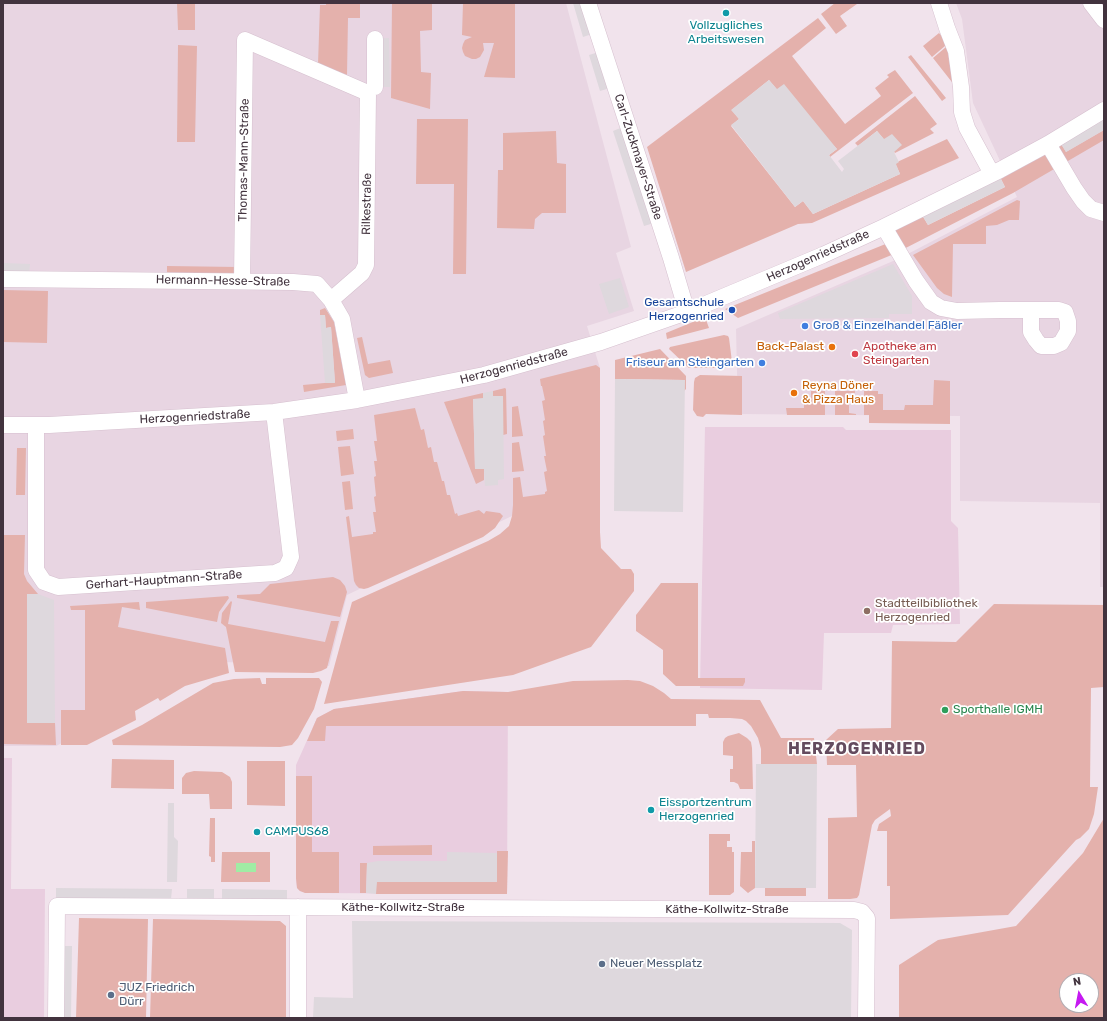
<!DOCTYPE html>
<meta charset="utf-8">
<style>
body{margin:0}
#map{position:relative;width:1107px;height:1021px;overflow:hidden;background:#f1e3ec;font-family:Rubik,sans-serif}
canvas{display:block}
.frame{position:absolute;inset:0;border:4px solid #42333e;pointer-events:none}
.north{position:absolute;left:1059px;top:973px;width:40px;height:40px;box-sizing:border-box;background:#fff;border:1px solid #b3adb2;border-radius:50%;rotate:350deg;font-size:11px;font-weight:700;line-height:16px;text-align:center;color:#42333e}
.north::after{content:'';display:block;margin:auto;width:14px;height:18px;background:#c519f1;clip-path:polygon(50% 0,100% 100%,50% 72%,0 100%)}
</style>
<div id="map">
<canvas width="1107" height="1021"></canvas>
<div class="frame"></div>
<div class="north">N</div>
</div>
<script>
const ctx = document.querySelector('canvas').getContext('2d');
ctx.lineJoin = 'round';
function fillPath(path, color) {
  ctx.fillStyle = color;
  ctx.fill(path, 'evenodd');
}
function poly(rows) {
  const path = new Path2D();
  for (const r of rows) {
    path.moveTo(r[0], r[1]);
    for (let i = 2; i < r.length; i += 2) path.lineTo(r[i], r[i + 1]);
  }
  return path;
}
function trace(path, color, width, dash) {
  ctx.strokeStyle = color;
  ctx.lineWidth = width;
  ctx.lineCap = dash ? 'butt' : 'round';
  ctx.setLineDash(dash || []);
  ctx.stroke(path);
}
function drawText(font, color, halo, rows, align = 'center') {
  ctx.font = font + ' Rubik,sans-serif';
  ctx.lineWidth = 3.5;
  ctx.setLineDash([]);
  ctx.textBaseline = 'middle';
  ctx.strokeStyle = halo;
  ctx.fillStyle = color;
  for (const [text, x, y, turn = 0] of rows) {
    ctx.save();
    ctx.translate(x, y);
    ctx.rotate((+turn || 0) * Math.PI / 180);
    ctx.textAlign = isNaN(turn) ? turn : align;
    if (halo) ctx.strokeText(text, 0, 0);
    ctx.fillText(text, 0, 0);
    ctx.restore();
  }
}
const residential = poly([
 [3,3,566,3,631,247,616,253,634,311,587,326,600,368,600,532,514,515,347,595,329,666,223,662,56,746,3,746],
 [956,3,1104,3,1104,587,1100,587,1100,503,960,501,960,416,738,414,736,329,900,258,1017,197,973,103,962,19]
]);
const education = poly([
 [705,427,843,427,846,430,951,430,951,521,958,528,960,624,893,625,891,633,824,633,822,690,700,688],
 [463,691,508,692,507,894,307,893,300,891,297,888,296,878,296,765,317,718,334,709],
 [3,758,12,758,11,889,45,889,44,1018,3,1018]
]);
const green = poly([
 [177,3,195,3,195,30,178,30],
 [326,3,360,3,360,18,348,18,347,75,318,64,320,5,326,5],
 [392,3,432,3,432,30,420,31,421,72,431,73,430,109,391,98],
 [463,3,515,3,515,78,484,77,494,43,483,43,484,50,480,57,476,59,472,59,465,56,463,52,462,48,463,44,465,40,472,37,462,35],
 [835,3,857,4,840,16,847,26,836,34,821,14],
 [818,18,826,28,792,56,845,124,881,96,875,88,889,77,887,75,895,70,913,93,830,157,829,155,837,149,777,90,769,80,732,110,739,119,731,126,795,207,803,201,813,214,900,174,895,163,947,139,959,158,812,223,798,224,686,272,647,147],
 [939,33,946,41,955,86,933,58,946,47,945,46,932,57,923,46],
 [178,45,197,46,195,142,177,142],
 [911,55,946,98,942,101,908,57],
 [915,96,937,124,930,129,934,133,895,153,877,131,858,146,855,143],
 [417,119,468,119,466,274,453,274,454,184,416,184],
 [1104,130,1104,140,1013,193,894,254,738,318,725,309,888,243,885,233,922,215,928,225,1005,187,1000,177,1061,144,1066,152],
 [556,131,557,163,566,164,566,213,542,213,535,219,534,229,497,228,498,170,503,170,503,133],
 [1017,200,1020,201,1019,220,1009,220,997,225,986,226,986,244,953,244,952,297,944,294,937,288,913,255],
 [167,266,238,267,238,276,167,275],
 [3,290,48,291,47,343,3,342],
 [325,308,334,322,346,385,304,392,303,385,335,382,331,327,326,328,325,315,320,315,320,310],
 [705,317,709,328,667,339,666,333],
 [724,335,728,336,729,338,732,362,732,365,727,368,689,368,669,349,670,347],
 [362,337,368,364,390,360,393,373,369,378,365,375,357,338],
 [660,349,686,376,686,389,684,391,684,380,615,379,615,360],
 [596,365,600,368,600,532,601,548,621,569,631,569,634,574,634,591,591,647,513,675,324,704,352,602,488,541,500,534,509,526,512,516,513,505,513,478,520,477,523,497,545,494,545,492,547,491,544,472,547,471,544,456,546,456,543,436,545,435,543,421,545,420,542,401,545,400,542,386,541,386,540,379],
 [700,375,742,376,742,415,706,414,703,417,697,416,693,410,694,382,695,378],
 [934,380,950,381,950,424,869,423,869,415,864,415,864,391,878,391,878,394,883,394,883,410,904,410,905,405,933,405],
 [505,388,506,389,507,434,503,435,503,396,493,396,493,391],
 [811,391,825,391,825,415,787,415,786,408,804,408,804,400,811,400],
 [835,391,855,391,855,393,849,393,849,413,856,414,856,415,835,415],
 [483,393,483,399,473,399,475,469,484,468,484,480,476,484,444,402],
 [518,406,523,436,512,437,512,407],
 [415,408,421,430,424,429,428,448,431,447,434,462,437,462,442,481,444,481,447,495,450,495,455,514,457,513,458,516,479,510,484,514,486,511,500,513,503,516,495,528,483,537,368,588,364,589,359,588,356,585,354,581,346,517,349,516,352,537,373,534,373,532,376,532,373,512,376,512,374,497,376,496,374,477,376,476,374,461,377,461,374,441,377,441,374,415],
 [353,429,354,439,337,441,336,431],
 [519,442,524,471,512,472,512,443],
 [350,446,354,474,341,476,338,447],
 [17,448,26,448,25,495,16,495],
 [350,481,353,509,345,510,342,482],
 [3,535,25,535,24,574,27,581,38,594,27,594,27,723,55,723,56,745,3,744],
 [333,577,340,580,345,586,347,592,340,617,237,598,237,595,260,594,270,584],
 [661,583,698,583,698,678,745,678,745,682,743,686,676,686,663,674,663,650,636,631,636,615],
 [228,596,229,598,219,612,217,622,146,608,146,602],
 [231,601,232,602,228,624,325,642,331,621,339,621,327,668,321,671,313,673,235,672,226,627,221,623,222,613],
 [139,602,140,610,122,607,118,627,225,648,229,673,185,686,160,701,158,698,135,711,136,720,87,745,61,745,61,710,85,710,85,610,71,610,70,606],
 [994,604,1104,605,1104,687,1091,688,1090,787,1098,787,1094,814,1089,829,1080,838,1076,840,1008,915,890,919,890,886,887,886,887,831,890,831,877,831,879,824,891,816,890,809,875,820,872,825,859,895,857,898,850,899,828,899,828,818,857,817,856,765,827,765,826,740,838,729,891,728,892,641,956,642],
 [260,678,262,684,266,684,266,678,319,678,322,682,314,709,298,738,292,745,280,747,113,745,112,740,142,725,213,683,234,679],
 [628,680,640,681,653,686,664,693,671,699,760,700,781,738,814,738,817,764,761,764,761,749,758,738,751,726,746,721,742,719,730,718,709,718,708,714,696,714,696,726,326,726,325,741,307,741,317,718,334,709,463,691,508,692,573,681],
 [739,733,747,738,751,742,752,748,753,789,740,789,738,784,734,782,730,782,730,769,733,769,733,756,723,755,723,742,725,738,728,736],
 [112,759,174,760,174,789,111,788],
 [247,761,285,761,285,806,247,805],
 [194,771,222,772,230,777,232,782,232,809,210,809,209,794,182,794,182,778,186,773],
 [296,776,312,776,312,852,339,852,339,893,305,893,300,891,297,888,296,878],
 [210,818,215,818,215,862,211,862,211,857,209,856],
 [1104,818,1104,1018,899,1018,899,965,938,940,1016,926,1083,853],
 [1067,981,1091,981,1091,1005,1067,1005],
 [709,834,730,834,730,841,727,841,727,847,732,847,732,852,734,852,734,892,730,895,709,895],
 [752,841,755,841,755,888,748,893,740,886,741,852,752,852],
 [432,845,432,855,373,855,373,846],
 [497,851,508,851,507,894,376,894,376,882,497,882],
 [222,852,270,852,270,882,221,882],
 [360,863,367,863,366,893,360,893],
 [765,888,806,888,806,896,765,896],
 [79,918,148,919,146,1018,76,1018],
 [153,919,280,921,286,926,286,1018,150,1018]
]);
const parking = poly([
 [573,3,583,3,592,34,583,37],
 [389,38,390,87,370,87,370,39],
 [599,52,610,88,600,91,589,55],
 [769,80,777,89,784,84,837,149,829,155,842,172,844,169,838,161,877,131,884,139,892,134,902,145,894,152,899,162,896,164,900,174,813,214,803,201,795,207,731,125,739,119,731,110],
 [1104,119,1104,130,1066,152,1061,144],
 [623,127,654,223,644,226,613,131],
 [1000,177,1005,187,928,225,922,215],
 [3,263,30,264,29,275,3,274],
 [893,264,912,296,912,314,889,314,889,318,780,319,778,313],
 [620,278,629,307,609,314,599,284],
 [320,315,325,315,326,328,331,327,335,383,325,383],
 [615,379,685,380,683,512,614,511],
 [493,391,493,396,503,396,504,479,498,480,498,485,485,486,484,469,475,469,473,399,483,398,483,393],
 [27,594,38,594,54,600,55,723,27,723],
 [756,764,817,764,816,888,755,888],
 [168,803,174,803,174,837,178,841,177,882,167,882],
 [447,852,497,853,497,882,377,882,376,894,366,893,367,863,378,861,447,861],
 [56,888,172,889,171,899,56,898],
 [187,889,214,889,214,899,187,899],
 [222,889,287,890,287,899,222,899],
 [352,921,840,923,852,930,851,1018,313,1018,314,997,353,998],
 [63,946,72,946,71,1018,61,1018]
]);
const water = poly([
 [236,863,256,863,256,872,236,872]
]);
const minor = poly([
 [588,3,671,258,687,312],
 [939,3,947,28,956,51,961,87,962,112,967,128,992,174],
 [1091,3,1104,20],
 [375,39,375,87],
 [1048,144,1074,188,1083,201,1091,209,1104,213],
 [884,227,916,281,931,302,941,308,957,311,1000,310,1059,310,1065,312,1068,321,1068,331,1061,343,1054,346,1041,346,1036,340,1031,332,1031,310],
 [3,279,293,282,317,284,331,300,342,319,357,400],
 [242,281,245,40,368,93,366,265,362,273,331,300],
 [3,425,49,425,274,412,357,400,484,375,601,342,687,312,823,255,884,227,1000,170,1048,144,1104,110],
 [36,425,36,570,44,582,58,587,275,573,286,568,291,557,274,412],
 [298,907,298,1018],
 [56,1018,57,906,854,910,862,912,867,918,866,1018]
]);
const markers = [
 [726,13,4,"#0f9aa8"],
 [732,310,4,"#1a4fb4"],
 [805,326,4,"#3f7fe0"],
 [832,347,4,"#e8710a"],
 [855,354,4,"#e0444e"],
 [762,363,4,"#3f7fe0"],
 [794,393,4,"#e8710a"],
 [867,611,4,"#8d6e63"],
 [945,710,4,"#2e9e5b"],
 [651,810,4,"#0f9aa8"],
 [257,832,4,"#0f9aa8"],
 [602,964,4,"#5c6f8a"],
 [111,995,4,"#5c6f8a"]
];
const cultureNames = [
 ["Vollzugliches",726,26,"center"],
 ["Arbeitswesen",726,40,"center"],
 ["Eissportzentrum",659,803],
 ["Herzogenried",659,817],
 ["CAMPUS68",265,832]
];
const streetNames = [
 ["Carl-Zuckmayer-Straße",638,157,72],
 ["Thomas-Mann-Straße",244,160,-89],
 ["Rilkestraße",367,204,-89],
 ["Herzogenriedstraße",818,256,-24],
 ["Hermann-Hesse-Straße",223,281,1],
 ["Herzogenriedstraße",514,366,-15],
 ["Herzogenriedstraße",195,417,-3],
 ["Gerhart-Hauptmann-Straße",164,580,-4],
 ["Käthe-Kollwitz-Straße",403,908],
 ["Käthe-Kollwitz-Straße",727,910]
];
const transitNames = [
 ["Gesamtschule",724,303],
 ["Herzogenried",724,317]
];
const shopNames = [
 ["Groß & Einzelhandel Fäßler",813,326],
 ["Friseur am Steingarten",754,363,"right"]
];
const foodNames = [
 ["Back-Palast",824,347],
 ["Reyna Döner",802,386,"left"],
 ["& Pizza Haus",802,400,"left"]
];
const healthNames = [
 ["Apotheke am",863,347],
 ["Steingarten",863,361]
];
const educationNames = [
 ["Stadtteilbibliothek",875,604],
 ["Herzogenried",875,618]
];
const leisureNames = [
 ["Sporthalle IGMH",953,710]
];
const serviceNames = [
 ["Neuer Messplatz",610,964],
 ["JUZ Friedrich",119,988],
 ["Dürr",119,1002]
];
const districtNames = [
 ["HERZOGENRIED",857,749]
];
fillPath(residential, '#e8d5e2');
fillPath(education, '#e9cddf');
fillPath(green, '#e4b1ac');
fillPath(parking, '#ded8dd');
fillPath(water, '#a0eca4');
trace(minor, '#d6c0cf', 17);
trace(minor, '#fff', 16);
for (const [x, y, r, color] of markers) {
  const dot = new Path2D();
  dot.arc(x, y, r, 0, 2 * Math.PI);
  ctx.fillStyle = color;
  ctx.fill(dot);
  trace(dot, '#fff', 1.5);
}
drawText('12px', '#0d838f', '#fff', cultureNames, 'left');
drawText('12px', '#42333e', '#fff', streetNames);
drawText('12px', '#164399', '#fff', transitNames, 'right');
drawText('12px', '#366cbe', '#fff', shopNames, 'left');
drawText('12px', '#c56008', '#fff', foodNames, 'right');
drawText('12px', '#be3a42', '#fff', healthNames, 'left');
drawText('12px', '#785e54', '#fff', educationNames, 'left');
drawText('12px', '#27864d', '#fff', leisureNames, 'left');
drawText('12px', '#4e5e75', '#fff', serviceNames, 'left');
ctx.letterSpacing = '1px';
drawText('bold 16px', '#644b5e', '#fff', districtNames);
ctx.letterSpacing = '0px';
</script>
